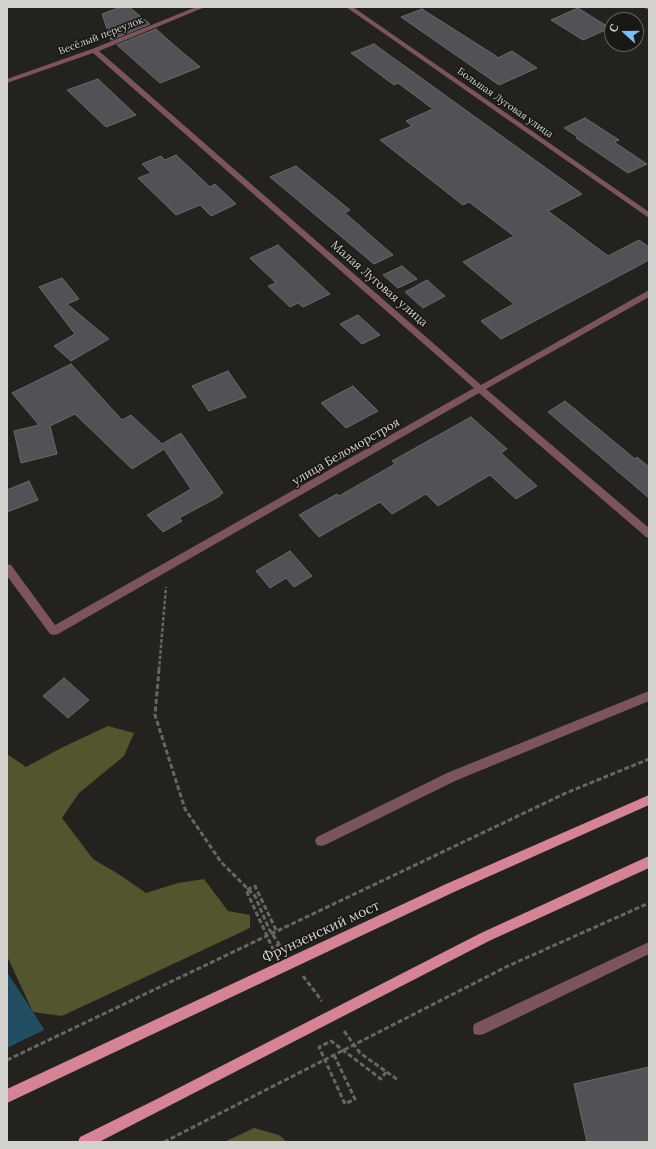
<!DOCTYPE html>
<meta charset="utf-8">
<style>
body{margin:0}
#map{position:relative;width:656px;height:1149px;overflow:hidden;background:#23221e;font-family:Lora,serif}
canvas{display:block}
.frame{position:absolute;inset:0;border:8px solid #d2d1ce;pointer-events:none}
.north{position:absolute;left:604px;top:12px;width:40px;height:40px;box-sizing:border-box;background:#1a1815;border:1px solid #64625f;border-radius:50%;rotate:291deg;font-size:11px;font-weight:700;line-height:16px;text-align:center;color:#d2d1ce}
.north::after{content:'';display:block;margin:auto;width:14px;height:18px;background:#7bbef8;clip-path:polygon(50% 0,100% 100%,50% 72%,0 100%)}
</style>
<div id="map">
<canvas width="656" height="1149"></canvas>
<div class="frame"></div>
<div class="north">С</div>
</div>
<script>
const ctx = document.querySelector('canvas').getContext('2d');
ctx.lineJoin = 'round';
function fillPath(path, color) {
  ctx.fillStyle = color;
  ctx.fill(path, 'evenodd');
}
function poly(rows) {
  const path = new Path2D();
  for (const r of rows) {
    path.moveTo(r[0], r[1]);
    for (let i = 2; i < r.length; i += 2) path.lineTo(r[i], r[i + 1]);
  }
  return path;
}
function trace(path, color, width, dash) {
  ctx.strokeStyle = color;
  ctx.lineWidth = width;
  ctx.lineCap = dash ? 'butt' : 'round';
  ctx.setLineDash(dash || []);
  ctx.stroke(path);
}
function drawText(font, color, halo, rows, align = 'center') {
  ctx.font = font + ' Lora,serif';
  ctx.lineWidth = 3.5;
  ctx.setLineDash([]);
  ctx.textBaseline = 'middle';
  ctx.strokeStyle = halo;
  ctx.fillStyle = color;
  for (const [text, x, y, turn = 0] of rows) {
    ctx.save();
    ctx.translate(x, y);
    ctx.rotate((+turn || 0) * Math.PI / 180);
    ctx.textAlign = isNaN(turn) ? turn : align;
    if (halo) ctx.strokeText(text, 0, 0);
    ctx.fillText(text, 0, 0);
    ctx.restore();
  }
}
const forest = poly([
 [108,726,134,733,124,756,79,793,62,818,93,859,120,875,146,893,178,883,204,879,228,911,250,915,250,928,62,1016,33,1012,7,956,7,754,26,767,63,747],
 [254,1128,279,1135,287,1142,224,1142]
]);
const water = poly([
 [7,972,33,1012,116,1142,7,1142]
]);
const pier = poly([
 [46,1029,117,1141,118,1142,7,1142,7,1048]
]);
const building = poly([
 [121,7,129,7,150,24,111,40,102,14,121,7],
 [578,8,610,28,583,40,551,20,578,8],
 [422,9,496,56,498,58,512,51,537,68,499,85,401,17,422,9],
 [156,29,175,46,200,67,160,83,117,45,156,29],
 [374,44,582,194,548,211,608,256,639,240,649,247,649,260,501,339,481,321,514,304,463,262,514,236,469,202,463,205,380,140,412,126,406,121,433,109,398,83,394,85,351,53,374,44],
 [98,79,136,115,106,127,67,90,98,79],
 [585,118,619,140,614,142,647,164,628,173,576,138,578,137,564,128,585,118],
 [176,155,210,187,215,184,236,204,211,216,200,205,176,215,138,178,151,173,142,164,161,156,165,160,176,155],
 [296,166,350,210,345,213,393,255,374,264,270,177,296,166],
 [278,245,330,294,303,307,298,303,290,307,268,286,276,283,250,258,278,245],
 [402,266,417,279,398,288,383,275,402,266],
 [62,278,79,299,67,304,109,339,71,361,54,346,75,334,39,287,62,278],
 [427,280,445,296,423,308,405,292,427,280],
 [358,315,380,335,362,344,340,324,358,315],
 [71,364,122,420,131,415,162,444,181,433,223,493,219,495,220,496,179,518,182,521,163,532,147,515,191,489,164,449,132,469,75,414,50,426,57,454,21,463,14,431,39,425,12,393,71,364],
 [228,371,246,397,209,411,192,386,228,371],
 [353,386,378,411,346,428,321,403,353,386],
 [565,401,635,459,637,457,649,467,649,498,548,412,565,401],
 [471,417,507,449,501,453,537,486,516,499,490,475,438,506,426,494,392,514,380,502,319,537,299,515,337,494,339,496,395,464,392,461,471,417],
 [29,481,38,500,7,512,7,490,29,481],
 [290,551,312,576,294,587,286,578,270,588,256,571,290,551],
 [64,678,89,700,68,718,43,696,64,678],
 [649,1067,649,1142,587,1142,574,1084,649,1067]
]);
const pathFar1 = poly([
 [159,670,166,587]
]);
const path = poly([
 [159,669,155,715,185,809,221,862,255,896,269,929,281,947],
 [276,930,255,886,246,890,273,949,279,944],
 [303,976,322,1001],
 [344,1031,360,1053,398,1080],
 [334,1055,355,1099,345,1104,319,1047,331,1041,381,1079,386,1072],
 [7,1060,566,793,649,759],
 [164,1142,508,966,649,903]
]);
const service = poly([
 [649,942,649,954,484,1034,479,1035,474,1034,473,1029,474,1024,649,942]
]);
const minor = poly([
 [196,7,205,7,99,51,481,385,649,290,649,297,486,389,649,528,649,538,646,537,479,393,58,634,54,635,50,634,7,576,7,564,11,565,55,625,474,388,93,53,7,83,7,79,92,49,196,7],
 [346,7,353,7,649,212,649,218,346,7],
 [649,691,649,701,455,781,325,845,321,846,317,845,315,841,317,837,447,773,649,691]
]);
const tertiary = poly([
 [644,7,649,7,649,10,645,8,644,7]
]);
const primary = poly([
 [649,795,649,805,454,892,7,1103,7,1089,446,884,649,795],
 [649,856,649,868,489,941,99,1142,78,1142,80,1137,155,1100,481,933,649,856]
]);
const farStreetnames = [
 ["Весёлый переулок",101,36,-21],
 ["Большая Луговая улица",505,103,35]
];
const streetNames = [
 ["Малая Луговая улица",379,284,41],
 ["улица Беломорстроя",346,452,-30]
];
const nearStreetnames = [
 ["Фрунзенский мост",321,932,-25]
];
fillPath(forest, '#53552e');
fillPath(water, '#214e61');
fillPath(pier, '#23221e');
fillPath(building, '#535155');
trace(building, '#6b696d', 1);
trace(pathFar1, '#676662', 2.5, [3.5, 2]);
trace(path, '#676662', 3, [5, 2.5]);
fillPath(service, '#7b545c');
fillPath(minor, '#7b545c');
fillPath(tertiary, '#7b545c');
fillPath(primary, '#d58496');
drawText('10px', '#d2d1ce', '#1a1815', farStreetnames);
drawText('12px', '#d2d1ce', '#1a1815', streetNames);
drawText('14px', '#d2d1ce', '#1a1815', nearStreetnames);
</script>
